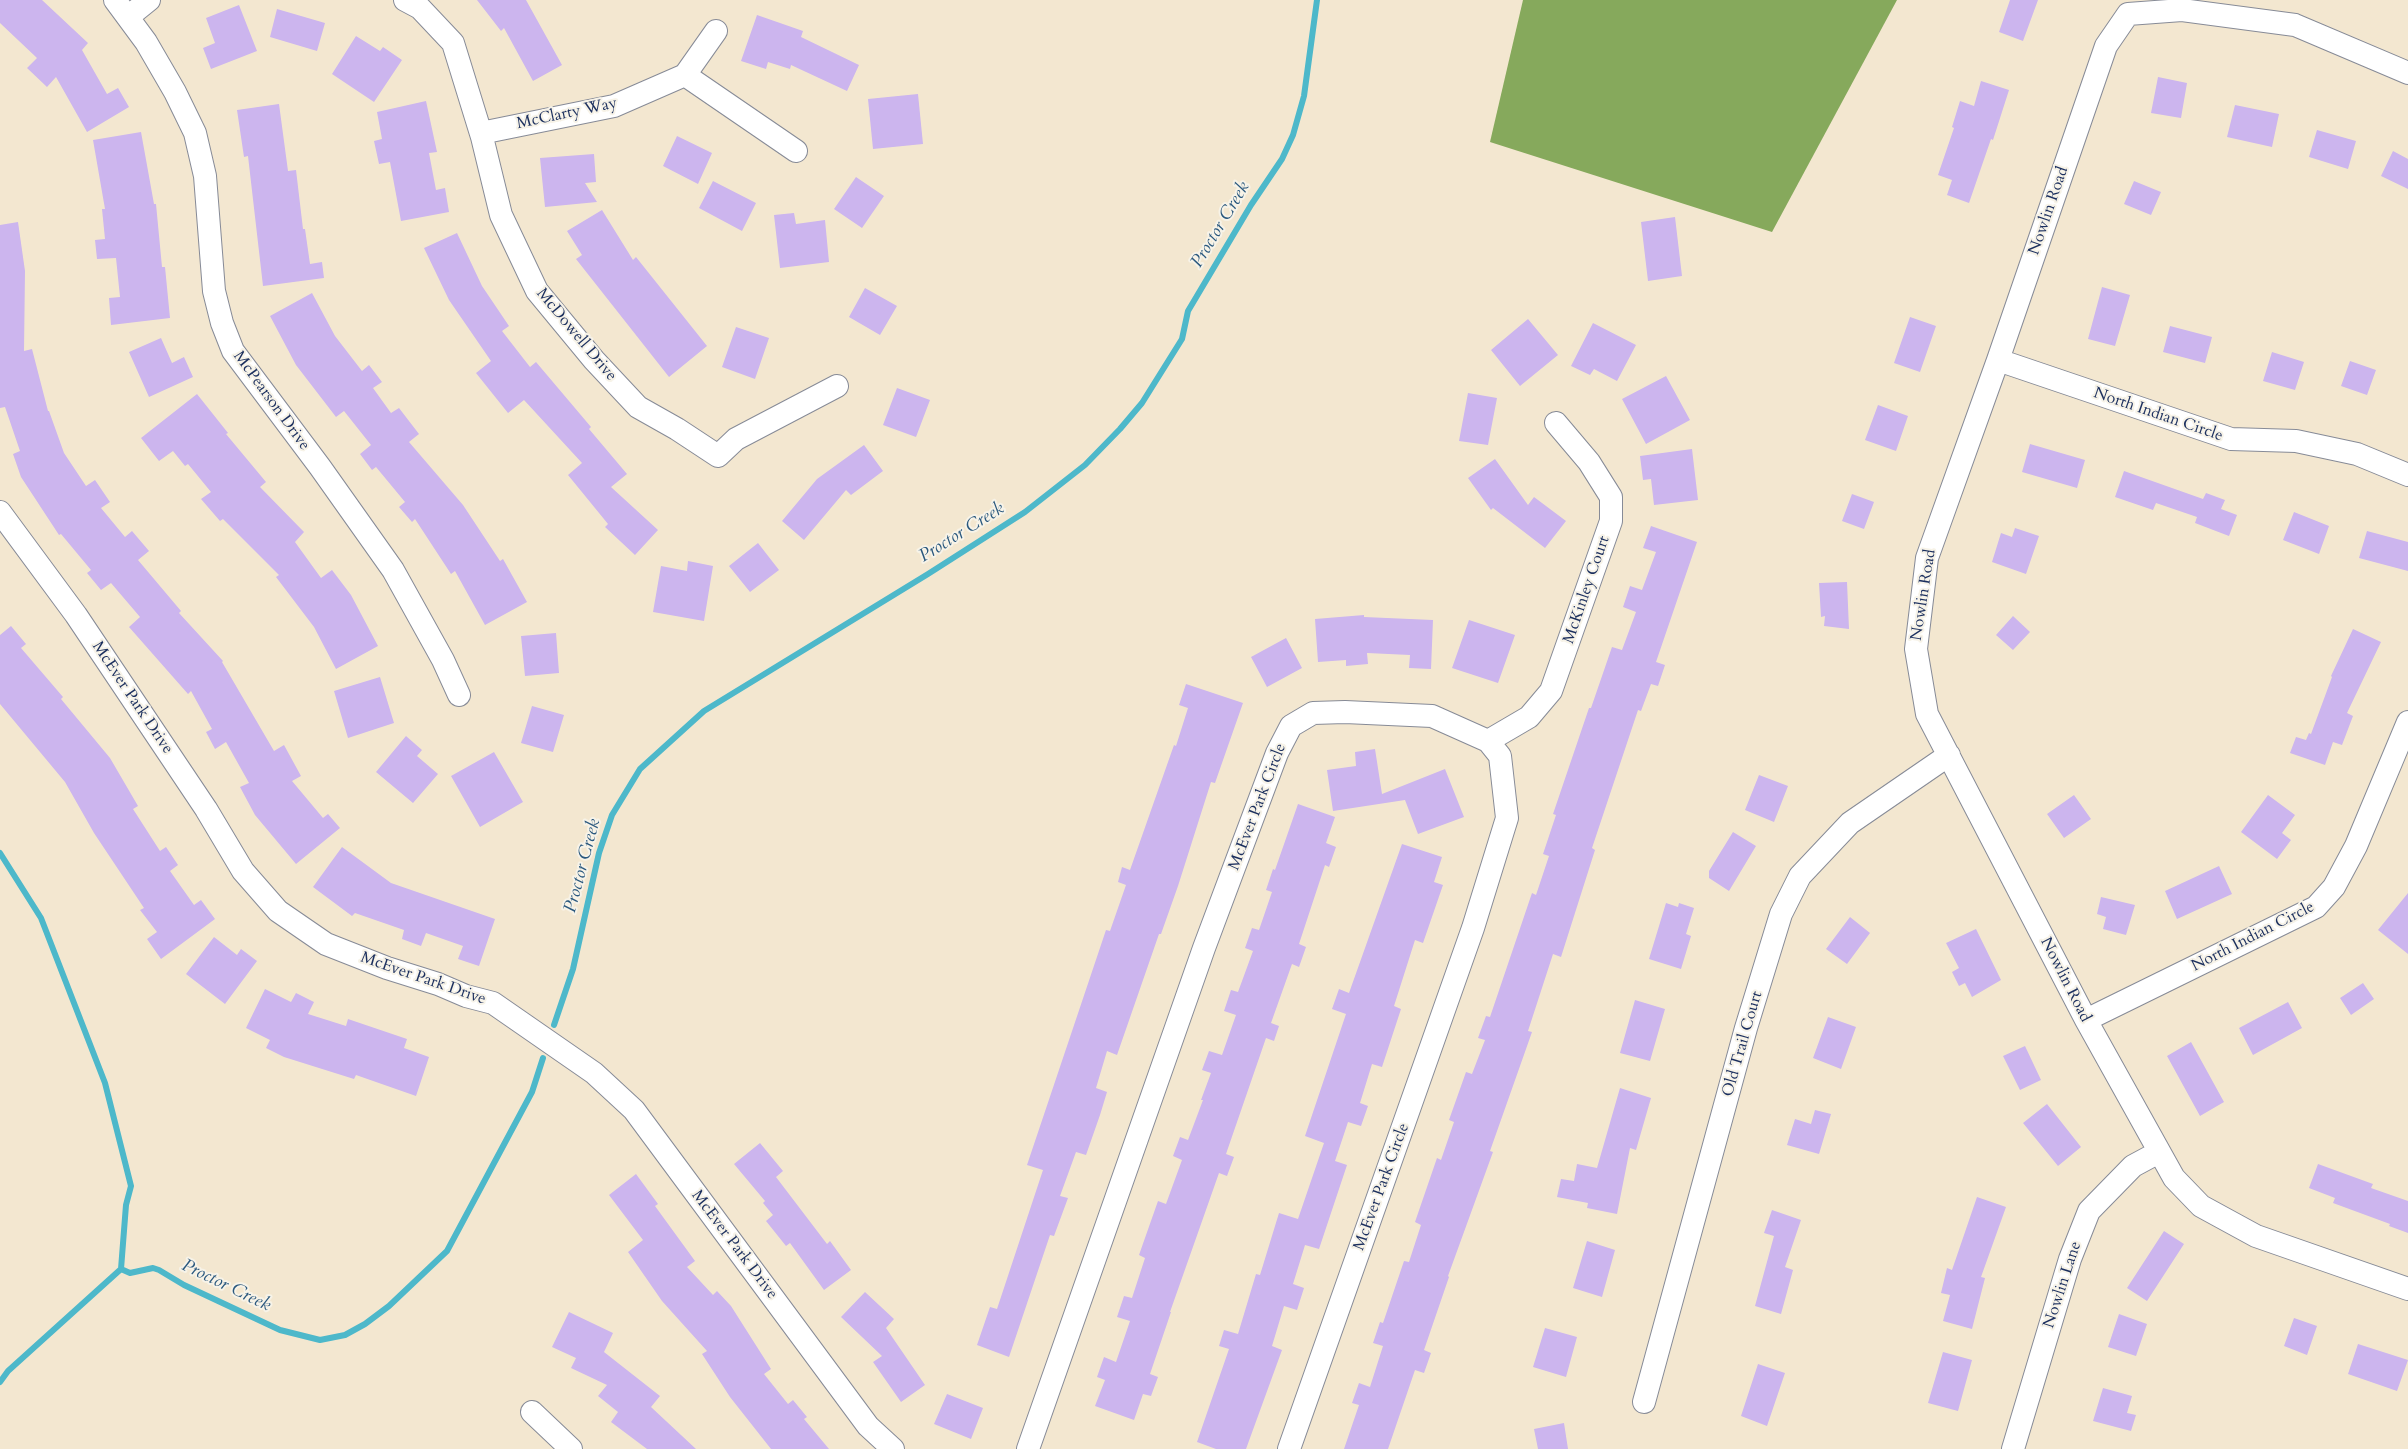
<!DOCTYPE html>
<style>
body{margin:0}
canvas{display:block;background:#f3e7d0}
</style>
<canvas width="2408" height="1449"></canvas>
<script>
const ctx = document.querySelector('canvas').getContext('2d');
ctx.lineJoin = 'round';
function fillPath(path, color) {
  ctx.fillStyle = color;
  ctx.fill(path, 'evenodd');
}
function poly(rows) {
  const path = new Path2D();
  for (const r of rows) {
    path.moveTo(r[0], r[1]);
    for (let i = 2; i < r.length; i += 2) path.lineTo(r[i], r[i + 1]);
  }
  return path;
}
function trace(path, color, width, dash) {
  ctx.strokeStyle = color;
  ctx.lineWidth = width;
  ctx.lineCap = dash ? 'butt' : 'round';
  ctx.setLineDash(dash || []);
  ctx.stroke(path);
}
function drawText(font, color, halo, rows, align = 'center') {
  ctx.font = font + ' Cardo,serif';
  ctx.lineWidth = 4;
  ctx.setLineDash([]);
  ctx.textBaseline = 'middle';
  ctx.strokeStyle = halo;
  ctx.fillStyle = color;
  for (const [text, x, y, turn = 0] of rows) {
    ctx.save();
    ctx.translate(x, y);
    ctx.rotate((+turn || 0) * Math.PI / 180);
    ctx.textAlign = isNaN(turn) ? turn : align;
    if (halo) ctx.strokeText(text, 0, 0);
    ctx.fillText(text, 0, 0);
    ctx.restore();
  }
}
const forest = poly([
 [1523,0,1897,0,1772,232,1490,142]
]);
const stream = poly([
 [0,853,41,918,105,1083,131,1186,126,1205,121,1269],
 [554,1025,573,969,599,853,612,815,640,769,704,711,928,574,1025,512,1085,465,1120,429,1142,403,1182,339,1188,311,1251,205,1282,159,1293,135,1304,96,1317,0],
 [121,1269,130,1273,153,1268,159,1270,184,1285,280,1330,320,1340,345,1335,365,1324,389,1306,447,1251,532,1092,543,1058],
 [0,1382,8,1371,121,1269]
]);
const building = poly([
 [0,0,42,0,88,43,82,50,107,94,118,88,129,107,87,132,56,77,47,87,27,68,37,58,0,23],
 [477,0,526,0,562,65,533,81,504,28,501,31],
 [2010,0,2038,0,2023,41,1999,32],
 [239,5,257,51,211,69,203,48,215,43,206,18],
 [277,9,325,23,317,51,270,37],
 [757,15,803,31,801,37,859,65,847,91,791,65,790,69,768,62,766,69,741,61],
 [356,36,380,51,383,47,402,60,374,102,332,74],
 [2158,77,2187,83,2181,118,2151,113],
 [1981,81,2009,90,1993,140,1991,139,1969,203,1947,195,1952,180,1938,175,1954,128,1952,127,1960,101,1974,106],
 [918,94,923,144,873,149,868,99],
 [426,101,437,152,429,153,436,190,445,188,449,212,401,221,390,162,379,164,374,141,382,139,377,112],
 [279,104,288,171,296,170,303,229,305,229,310,264,322,262,324,278,263,286,248,156,244,157,237,110],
 [2235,105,2279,114,2272,147,2227,137],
 [2317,130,2356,141,2348,169,2309,157],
 [141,132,154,204,156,204,162,267,165,267,170,318,111,325,109,298,120,297,116,258,97,259,95,240,105,239,102,209,105,209,93,140],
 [677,136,712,153,698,184,663,166],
 [2393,151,2408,159,2408,189,2381,176],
 [594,154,596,182,585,183,597,202,545,207,540,158],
 [856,177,884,196,862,228,834,209],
 [713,181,756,203,742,231,699,208],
 [2134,181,2161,192,2151,215,2124,204],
 [602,210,633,260,636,257,707,346,669,377,576,259,582,255,567,231],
 [794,213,796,224,825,220,829,262,780,268,774,215],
 [1675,217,1682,276,1648,281,1641,222],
 [18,222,25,271,24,351,32,349,48,411,49,411,64,453,86,486,95,480,110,502,101,508,125,537,132,531,149,551,138,560,181,611,179,613,223,661,222,662,274,751,284,745,301,776,292,781,323,818,328,814,340,828,296,864,255,815,240,787,249,783,226,742,215,749,206,732,212,729,191,691,188,694,129,627,140,617,111,583,101,590,87,573,91,570,61,534,59,535,21,477,13,454,20,451,5,407,0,408,0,225],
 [457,233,482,286,509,326,502,331,530,367,536,362,591,427,589,429,627,474,611,487,658,530,635,555,605,527,608,524,568,475,582,463,524,400,508,413,476,373,491,361,449,300,424,248],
 [2102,287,2130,295,2115,346,2088,339],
 [865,288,897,306,880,335,849,317],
 [312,293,335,336,362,371,369,365,382,382,373,388,391,413,399,408,419,434,409,442,463,505,500,561,503,559,527,602,485,625,455,571,451,574,415,519,412,522,399,507,405,502,376,467,372,470,360,454,371,445,344,411,336,417,296,365,270,316],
 [1910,317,1936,326,1920,372,1894,363],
 [1528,319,1558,355,1520,386,1491,350],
 [1593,323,1636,345,1617,381,1594,369,1590,375,1571,366],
 [2170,326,2212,337,2205,363,2163,352],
 [736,327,769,338,755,379,722,367],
 [161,338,172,363,184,357,193,377,149,397,129,352],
 [2272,352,2304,362,2295,390,2263,381],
 [2350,361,2376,370,2367,395,2341,386],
 [1666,376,1690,420,1646,444,1622,399],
 [897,388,930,400,916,437,883,425],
 [1468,393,1497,398,1488,445,1459,441],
 [197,394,228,433,226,434,266,482,260,487,304,532,295,542,321,578,332,570,351,595,378,646,336,669,314,627,276,577,279,575,223,519,220,521,201,499,211,492,188,464,185,466,173,451,159,461,141,438],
 [1878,405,1908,416,1896,451,1865,440],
 [2030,444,2085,460,2077,488,2022,472],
 [864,445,883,471,851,495,846,490,804,540,782,521,817,479],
 [1692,449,1698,500,1654,505,1651,479,1643,480,1640,456],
 [1495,459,1528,505,1534,497,1566,521,1545,548,1493,508,1491,510,1468,478],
 [2124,471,2203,499,2206,493,2225,500,2221,509,2237,515,2229,536,2195,523,2197,517,2156,503,2153,510,2115,497],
 [1852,494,1874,502,1864,529,1842,521],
 [2294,512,2329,526,2319,554,2283,540],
 [1651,526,1697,542,1656,662,1665,665,1658,686,1651,684,1641,711,1638,710,1592,848,1595,850,1561,957,1553,954,1528,1031,1532,1032,1490,1151,1493,1152,1448,1276,1449,1277,1424,1350,1431,1353,1424,1373,1415,1370,1388,1449,1344,1449,1359,1405,1352,1403,1359,1383,1370,1387,1383,1346,1373,1343,1380,1322,1383,1323,1404,1261,1409,1262,1421,1225,1415,1222,1437,1158,1441,1160,1454,1122,1449,1120,1466,1072,1472,1074,1485,1040,1478,1038,1486,1016,1490,1017,1532,893,1536,895,1549,856,1543,854,1556,815,1553,814,1589,708,1591,708,1612,647,1622,650,1636,612,1623,607,1630,586,1642,590,1656,552,1643,548],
 [2015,528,2039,536,2026,574,1992,562,2001,533,2012,537],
 [2367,531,2408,542,2408,571,2359,558],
 [758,543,779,570,750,592,729,566],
 [688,561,713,566,704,621,653,612,661,566,687,571],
 [1847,582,1849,629,1824,626,1825,616,1821,617,1819,583],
 [1364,615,1364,617,1433,620,1431,669,1409,668,1410,655,1367,653,1368,664,1346,666,1346,660,1318,662,1315,619],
 [2013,616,2030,632,2013,650,1996,635],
 [1469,620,1515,635,1498,683,1452,668],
 [11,626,26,644,21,648,63,697,61,699,110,758,138,806,133,809,160,851,166,847,178,865,170,871,194,905,201,900,215,919,161,959,147,939,157,932,140,910,144,908,94,833,65,782,0,704,0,635],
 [2353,629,2381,642,2347,713,2353,716,2342,745,2333,742,2325,765,2290,753,2296,737,2306,740,2309,733,2311,734,2332,677,2331,676],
 [556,633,559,673,525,676,521,636],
 [1286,638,1302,668,1267,687,1251,657],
 [380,677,394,723,348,738,334,691],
 [1186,684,1243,703,1215,783,1211,782,1178,886,1161,934,1159,934,1117,1055,1107,1051,1096,1088,1107,1092,1100,1115,1086,1155,1076,1152,1060,1196,1068,1198,1054,1236,1050,1235,1009,1357,977,1345,990,1307,997,1309,1043,1170,1027,1165,1106,930,1110,931,1126,885,1118,882,1122,867,1130,870,1174,745,1176,746,1188,708,1179,705],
 [532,706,564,715,553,752,521,743],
 [406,736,422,750,417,756,438,774,413,803,376,772],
 [1375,749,1382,794,1445,769,1464,817,1418,834,1405,800,1333,811,1327,770,1356,766,1355,752],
 [494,752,523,802,480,827,451,776],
 [1759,775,1788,786,1774,822,1745,810],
 [2074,795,2091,819,2064,838,2047,814],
 [2268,795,2295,815,2282,833,2291,840,2277,859,2241,832],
 [1298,804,1335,817,1326,843,1336,847,1329,867,1325,865,1299,944,1306,947,1299,967,1292,964,1271,1023,1279,1026,1274,1041,1266,1038,1226,1154,1234,1157,1227,1176,1219,1173,1170,1312,1171,1312,1150,1374,1158,1377,1151,1396,1143,1394,1134,1420,1095,1406,1105,1380,1097,1377,1104,1357,1116,1362,1130,1321,1117,1317,1124,1296,1132,1298,1145,1258,1139,1255,1158,1201,1166,1204,1182,1160,1173,1156,1180,1137,1188,1140,1203,1100,1201,1100,1211,1073,1202,1070,1209,1051,1222,1055,1236,1015,1224,1011,1231,990,1238,992,1253,951,1245,948,1252,928,1259,930,1272,892,1266,890,1273,869,1275,870],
 [1733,832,1756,846,1729,891,1709,878,1709,871],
 [1402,844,1442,857,1434,882,1443,885,1423,943,1415,940,1394,1006,1401,1009,1382,1067,1372,1064,1360,1103,1368,1106,1361,1126,1348,1122,1335,1161,1347,1165,1319,1249,1305,1245,1293,1284,1304,1288,1297,1310,1284,1306,1272,1346,1282,1350,1246,1449,1216,1449,1197,1442,1229,1349,1219,1346,1224,1330,1238,1334,1256,1274,1260,1275,1279,1213,1298,1219,1324,1143,1305,1136,1346,1014,1332,1009,1339,989,1349,993],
 [342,847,391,883,495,919,479,966,458,959,463,946,426,933,421,946,402,939,404,930,355,913,352,916,313,887],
 [2219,866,2232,894,2177,919,2165,891],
 [2408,893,2408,954,2378,930],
 [2101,897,2135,905,2126,935,2103,929,2106,917,2097,914],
 [1666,903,1678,907,1679,903,1694,908,1686,934,1691,936,1681,969,1649,959],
 [1850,917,1870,933,1847,964,1826,949],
 [1976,929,2001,980,1972,997,1965,983,1959,986,1952,972,1959,968,1946,943],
 [214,937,237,955,241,949,257,961,225,1004,186,974],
 [2363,983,2374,999,2351,1015,2340,998],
 [265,989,291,1002,296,993,314,1002,308,1014,346,1026,348,1019,407,1039,404,1048,429,1057,416,1096,356,1075,354,1079,284,1057,266,1048,270,1040,246,1028],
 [1635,1000,1665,1009,1650,1061,1620,1053],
 [2288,1002,2302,1028,2253,1055,2239,1028],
 [1828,1017,1856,1027,1841,1069,1813,1058],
 [2191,1042,2224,1102,2200,1116,2167,1056],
 [2025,1046,2041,1080,2020,1090,2003,1056],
 [1620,1088,1651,1098,1636,1150,1630,1148,1617,1214,1587,1208,1588,1203,1557,1197,1561,1179,1574,1181,1577,1164,1597,1168],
 [2047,1104,2081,1147,2058,1166,2023,1123],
 [1815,1110,1831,1114,1819,1154,1787,1145,1795,1119,1811,1124],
 [760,1143,783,1171,776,1177,827,1244,830,1241,851,1270,824,1290,790,1243,786,1246,766,1221,773,1215,763,1203,765,1201,734,1164],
 [2318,1164,2373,1184,2371,1188,2408,1201,2408,1233,2389,1226,2390,1224,2333,1203,2335,1198,2309,1188],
 [636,1174,658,1204,655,1206,695,1261,687,1267,713,1295,717,1291,731,1306,771,1369,764,1374,788,1404,793,1400,807,1417,804,1419,829,1449,771,1449,730,1397,702,1354,707,1351,662,1301,628,1252,643,1240,609,1195],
 [1977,1197,2006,1207,1981,1277,1985,1278,1972,1329,1943,1321,1950,1295,1941,1293,1947,1268,1952,1270],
 [1772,1210,1801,1220,1785,1267,1793,1270,1781,1314,1755,1306,1774,1236,1764,1233],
 [2164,1231,2184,1244,2147,1301,2127,1288],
 [1587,1241,1615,1250,1602,1297,1573,1288],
 [865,1292,894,1319,886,1328,925,1385,901,1402,873,1362,882,1356,841,1317],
 [569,1312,613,1333,604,1352,660,1396,651,1407,696,1449,647,1449,611,1422,618,1412,598,1396,607,1385,571,1368,576,1358,552,1347],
 [2119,1314,2147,1324,2136,1356,2108,1347],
 [2294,1318,2317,1326,2307,1355,2284,1346],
 [1545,1328,1577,1337,1566,1377,1533,1367],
 [2358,1344,2408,1360,2397,1391,2348,1374],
 [1943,1352,1972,1360,1958,1411,1928,1403],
 [1758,1364,1785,1373,1767,1426,1741,1416],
 [2103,1388,2132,1396,2127,1413,2136,1415,2131,1431,2093,1421],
 [947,1394,983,1408,971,1439,934,1424],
 [1564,1423,1568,1449,1538,1449,1534,1429]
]);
const minor = poly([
 [115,0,146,42,175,92,195,133,205,176,214,291,222,323,233,351,320,467,393,570,443,660,459,695],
 [405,0,420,8,453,43,482,137,501,215,537,291,594,360,638,407,677,429,718,456,736,439,837,386],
 [128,17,149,0],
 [2408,73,2295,25,2182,10,2128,14,2106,46,1998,360,1927,558,1916,649,1927,714,2086,1020,2174,1178,2201,1206,2256,1236,2408,1289],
 [685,75,796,151],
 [481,133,614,106,685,75,716,31],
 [1998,360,2231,439,2296,441,2357,454,2408,475],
 [0,512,76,615,206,809,243,871,278,911,326,944,387,968,438,984,466,996,493,1003,594,1073,634,1110,868,1426,893,1449],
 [1488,741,1529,717,1551,691,1611,521,1611,497,1589,462,1556,423],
 [2086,1020,2316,907,2334,887,2356,846,2408,722],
 [1644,1402,1746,1028,1781,914,1800,876,1850,823,1949,755],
 [532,1412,571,1449],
 [1028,1449,1204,948,1277,753,1291,726,1313,713,1345,712,1432,716,1488,741,1500,756,1507,818,1473,928,1289,1449],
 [2013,1449,2070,1259,2089,1211,2133,1166,2159,1152]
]);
const streetNames = [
 ["McClarty Way",567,114,-12],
 ["Nowlin Road",2049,211,-71],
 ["McDowell Drive",576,335,50],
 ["McPearson Drive",271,401,54],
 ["North Indian Circle",2158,415,19],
 ["McKinley Court",1587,590,-71],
 ["Nowlin Road",1924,595,-81],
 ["McEver Park Drive",132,698,56],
 ["McEver Park Circle",1258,807,-69],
 ["North Indian Circle",2253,937,-27],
 ["McEver Park Drive",423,979,19],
 ["Nowlin Road",2065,980,63],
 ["Old Trail Court",1743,1044,-74],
 ["McEver Park Circle",1382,1187,-70],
 ["McEver Park Drive",734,1245,53],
 ["Nowlin Lane",2063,1285,-72]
];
const waterNames = [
 ["Proctor Creek",1221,225,-59],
 ["Proctor Creek",962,533,-32],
 ["Proctor Creek",583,866,-75],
 ["Proctor Creek",226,1286,26]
];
fillPath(forest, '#86a95c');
trace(stream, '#4db8ca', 6);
fillPath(building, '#ccb5ee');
trace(minor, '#878b97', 24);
trace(minor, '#fff', 22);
drawText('16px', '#1b2f5e', '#f7f3e8', streetNames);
drawText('italic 18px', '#2a587e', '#f7f3e8', waterNames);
</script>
